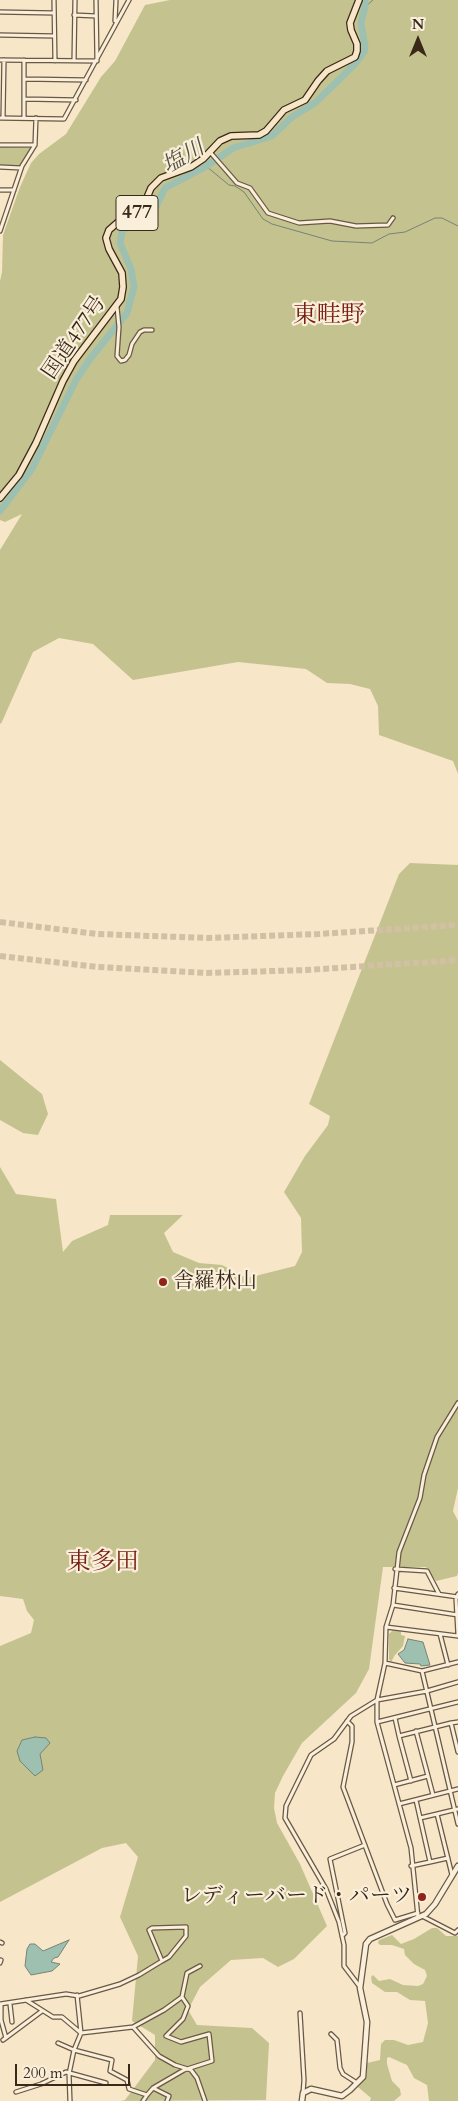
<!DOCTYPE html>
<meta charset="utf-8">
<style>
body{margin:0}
#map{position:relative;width:458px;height:2101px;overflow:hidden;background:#f7e6c7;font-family:Cardo,serif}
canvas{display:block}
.north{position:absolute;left:393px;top:15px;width:50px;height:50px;-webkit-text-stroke:4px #faefdb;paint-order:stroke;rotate:0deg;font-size:14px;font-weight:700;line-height:20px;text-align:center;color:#3a2919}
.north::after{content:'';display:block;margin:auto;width:18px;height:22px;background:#3a2919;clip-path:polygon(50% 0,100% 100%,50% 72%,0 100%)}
.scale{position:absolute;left:15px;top:2064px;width:115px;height:22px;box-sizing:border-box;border:2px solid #3a2919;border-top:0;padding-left:6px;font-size:15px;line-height:18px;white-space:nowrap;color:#3a2919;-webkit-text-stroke:4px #faefdb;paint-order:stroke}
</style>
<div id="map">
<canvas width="458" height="2101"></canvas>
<div class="north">N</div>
<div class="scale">200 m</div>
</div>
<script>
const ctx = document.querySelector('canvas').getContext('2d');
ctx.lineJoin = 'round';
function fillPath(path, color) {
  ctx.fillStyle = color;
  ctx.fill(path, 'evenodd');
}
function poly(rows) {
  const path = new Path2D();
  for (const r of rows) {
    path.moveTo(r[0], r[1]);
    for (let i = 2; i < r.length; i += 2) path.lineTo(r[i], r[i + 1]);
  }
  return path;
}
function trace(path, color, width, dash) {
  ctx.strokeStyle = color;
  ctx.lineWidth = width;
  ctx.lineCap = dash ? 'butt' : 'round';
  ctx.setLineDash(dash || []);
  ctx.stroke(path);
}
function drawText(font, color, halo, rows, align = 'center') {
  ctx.font = font + ' Cardo,"Noto Serif JP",serif';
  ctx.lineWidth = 4.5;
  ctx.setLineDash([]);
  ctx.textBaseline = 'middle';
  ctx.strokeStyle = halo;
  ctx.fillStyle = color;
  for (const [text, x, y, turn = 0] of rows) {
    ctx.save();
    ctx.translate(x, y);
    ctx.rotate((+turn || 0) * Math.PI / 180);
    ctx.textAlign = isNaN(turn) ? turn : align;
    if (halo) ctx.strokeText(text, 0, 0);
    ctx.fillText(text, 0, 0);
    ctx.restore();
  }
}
const green = poly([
 [170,0,458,0,458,774,453,761,379,735,378,706,370,689,350,684,327,683,306,669,238,662,133,680,93,644,59,638,33,652,1,724,0,723,0,550,22,514,5,522,0,520,0,281,2,272,3,235,20,187,31,163,39,154,66,134,101,77,115,61,145,5],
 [0,147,30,148,31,148,19,167,0,166],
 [410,863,458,865,458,1488,453,1511,458,1521,458,1573,457,1576,436,1581,426,1567,383,1567,369,1669,356,1693,302,1743,283,1776,275,1793,274,1808,277,1823,300,1864,327,1926,294,1959,278,1967,263,1958,231,1960,200,1987,188,2010,197,2025,252,2028,269,2043,266,2100,121,2101,125,2100,155,2060,155,2035,132,2021,138,1956,120,1917,138,1857,126,1843,102,1848,0,1902,0,1646,31,1633,34,1620,27,1611,23,1599,0,1596,0,1167,16,1194,56,1199,63,1252,72,1241,108,1225,110,1215,183,1215,164,1233,173,1252,199,1263,222,1265,247,1278,295,1266,302,1252,301,1218,284,1192,305,1156,328,1125,330,1116,309,1104,399,874],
 [0,1060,42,1094,48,1114,38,1135,23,1133,0,1120],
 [393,1630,401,1631,401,1635,405,1636,403,1646,395,1655,391,1662,389,1659,389,1634],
 [432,1928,437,1928,446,1936,458,1936,458,2101,429,2101,427,2085,414,2078,407,2065,389,2057,387,2058,387,2064,392,2081,400,2089,401,2095,394,2101,370,2101,371,2098,358,2087,366,2076,367,2063,380,2060,381,2044,385,2040,394,2040,408,2045,423,2042,428,2023,425,2001,410,2000,397,1992,385,1992,372,1983,371,1977,373,1975,379,1981,390,1979,403,1985,418,1986,423,1984,427,1976,425,1970,414,1964,405,1955,404,1949,392,1945,380,1945,378,1943,379,1940,392,1935,401,1944,414,1939]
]);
const water = poly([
 [408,1639,423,1642,430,1665,421,1666,420,1664,405,1663,398,1654,404,1650,408,1639],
 [35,1737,46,1738,50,1743,40,1754,43,1770,35,1776,20,1761,17,1751,22,1740,35,1737],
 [69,1940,58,1957,54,1958,51,1962,60,1964,52,1971,31,1975,25,1966,27,1949,30,1944,35,1944,43,1951,69,1940]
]);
const stream = poly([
 [365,7,373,0],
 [206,166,229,185,235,186,244,192,263,219,272,224,332,241,372,243,389,234,405,232,435,218,442,218,458,226]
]);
const river = poly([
 [0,511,32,469,76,380,90,359,127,313,134,287,131,269,120,243,122,231,152,215,165,188,205,167,233,148,272,136,292,117,315,103,355,64,364,52,365,46,361,23,365,7,365,0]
]);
const motorwayTunnel = poly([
 [0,922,97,934,208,938,319,934,458,925],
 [0,956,98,967,206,973,307,970,458,960]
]);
const minor = poly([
 [54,0,55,61],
 [116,0,115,21,117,22],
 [0,12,54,13],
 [74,15,96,16],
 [0,35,54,36],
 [0,60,97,61,96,0],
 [24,60,24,79,86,80],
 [74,61,75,0],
 [24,79,24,99],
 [0,118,64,119,129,0],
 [3,118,4,60],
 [24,118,24,99,76,100],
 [0,145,35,145],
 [210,152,237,183,250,188,268,213,299,223,330,221,356,226,388,225,393,218],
 [0,167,21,168],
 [0,190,14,190],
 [0,231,22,166,35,145,36,118],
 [117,307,119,327,117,356,121,361,125,360,129,355,132,344,140,332,144,330,152,330],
 [395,1569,427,1571,439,1594],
 [394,1588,458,1597],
 [393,1605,458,1615],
 [386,1627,458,1636],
 [440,1634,448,1665],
 [458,1635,456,1599,458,1594],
 [385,1663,422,1671,458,1824],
 [422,1671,458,1662],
 [395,1718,399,1736,451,1723],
 [347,1721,352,1726,352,1742,343,1787,387,1904,395,1920,418,1913],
 [377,1722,458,1702],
 [458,1722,451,1723,458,1752],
 [416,1731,428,1776],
 [399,1736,411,1781],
 [394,1785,428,1776,433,1795],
 [399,1804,458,1789],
 [420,1818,437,1814],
 [430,1862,448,1858],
 [411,1866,430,1862,416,1800],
 [452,1875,437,1814,458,1809],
 [422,1916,455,1933,458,1930],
 [418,1917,411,1848,377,1722,377,1700,427,1691,458,1682],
 [186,1927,186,1936,169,1957,162,1961,149,1930,152,1928,186,1927],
 [342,1936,345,1933,330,1859,365,1845],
 [0,1942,2,1943],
 [0,1963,1,1960],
 [360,1987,344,1966,344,1945,339,1922,326,1889,285,1818,286,1806,311,1755,334,1739,351,1716,377,1700,385,1663,386,1627,393,1605,399,1552,420,1498,424,1475,437,1437,458,1403],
 [182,1997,187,1973,200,1966],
 [26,2000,53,2017,62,2017,81,2033,133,2027,159,2056,175,2065,191,2070,197,2078,205,2101],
 [0,2004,66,1994,79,1996,120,1984,139,1975,162,1961],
 [1,2004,1,2020,6,2038],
 [10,2004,12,2022],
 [300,2013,304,2080,303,2093],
 [331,2034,337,2040,340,2068,343,2074,357,2083],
 [3,2040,42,2011],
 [58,2043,74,2050,112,2060,110,2071,127,2080,129,2089,147,2095,153,2088,184,2070,212,2061,209,2034,181,2042,166,2036,183,2019,188,2006,182,1997,164,2010,133,2027],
 [153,2088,169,2096,167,2101],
 [16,2092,41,2084,66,2072,106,2083],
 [70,2101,69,2074,74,2050,81,2033,77,1995],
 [143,2101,147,2095]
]);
const tertiary = poly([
 [302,2101,303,2093,311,2089,342,2096,350,2090,363,2077,367,2022,360,1988,366,1944,370,1939,426,1914,435,1904,458,1866]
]);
const trunk = poly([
 [0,498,19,475,36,443,63,381,74,361,121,299,123,287,122,273,109,249,106,238,109,230,117,223,135,215,143,207,151,188,161,178,191,167,203,159,220,141,231,136,259,135,266,131,284,110,305,100,318,81,327,71,355,57,357,51,357,44,351,30,350,23,359,0]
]);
const markers = [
 [163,1282,5,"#8f2418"],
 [422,1897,5,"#8f2418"]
];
const shields = [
 [137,213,42]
];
const shieldNames = [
 ["477",137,213]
];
const streetNames = [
 ["国道477号",75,338,-56]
];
const poiNames = [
 ["舎羅林山",173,1282],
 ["レディーバード・パーツ",412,1897,"right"]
];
const waterNames = [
 ["塩川",184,158,-30]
];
const quarterNames = [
 ["東畦野",329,316],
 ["東多田",103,1563]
];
fillPath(green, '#c4c390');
fillPath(water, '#9ec0b1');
trace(water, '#768474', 1);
trace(stream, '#768474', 1);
trace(river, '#9ec0b1', 7);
trace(motorwayTunnel, '#d1c0a4', 6, [6, 3]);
trace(minor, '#695844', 5.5);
trace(tertiary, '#695844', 7);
trace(trunk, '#3a2919', 8);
trace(minor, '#faefdb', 3);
trace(tertiary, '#faefdb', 4.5);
trace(trunk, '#f7e6c7', 5.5);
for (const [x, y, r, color] of markers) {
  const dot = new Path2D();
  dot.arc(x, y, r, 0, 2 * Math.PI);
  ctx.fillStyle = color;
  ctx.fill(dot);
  trace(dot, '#faefdb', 2);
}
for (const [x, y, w] of shields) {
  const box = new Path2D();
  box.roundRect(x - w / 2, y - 17.5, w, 35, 4);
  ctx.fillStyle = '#faefdb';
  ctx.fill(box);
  trace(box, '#3a2919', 1);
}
drawText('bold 20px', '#3a2919', null, shieldNames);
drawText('21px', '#3a2919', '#faefdb', streetNames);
drawText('21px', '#3a2919', '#faefdb', poiNames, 'left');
drawText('italic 22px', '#534f3f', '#faefdb', waterNames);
drawText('24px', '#7a1f14', '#faefdb', quarterNames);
</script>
